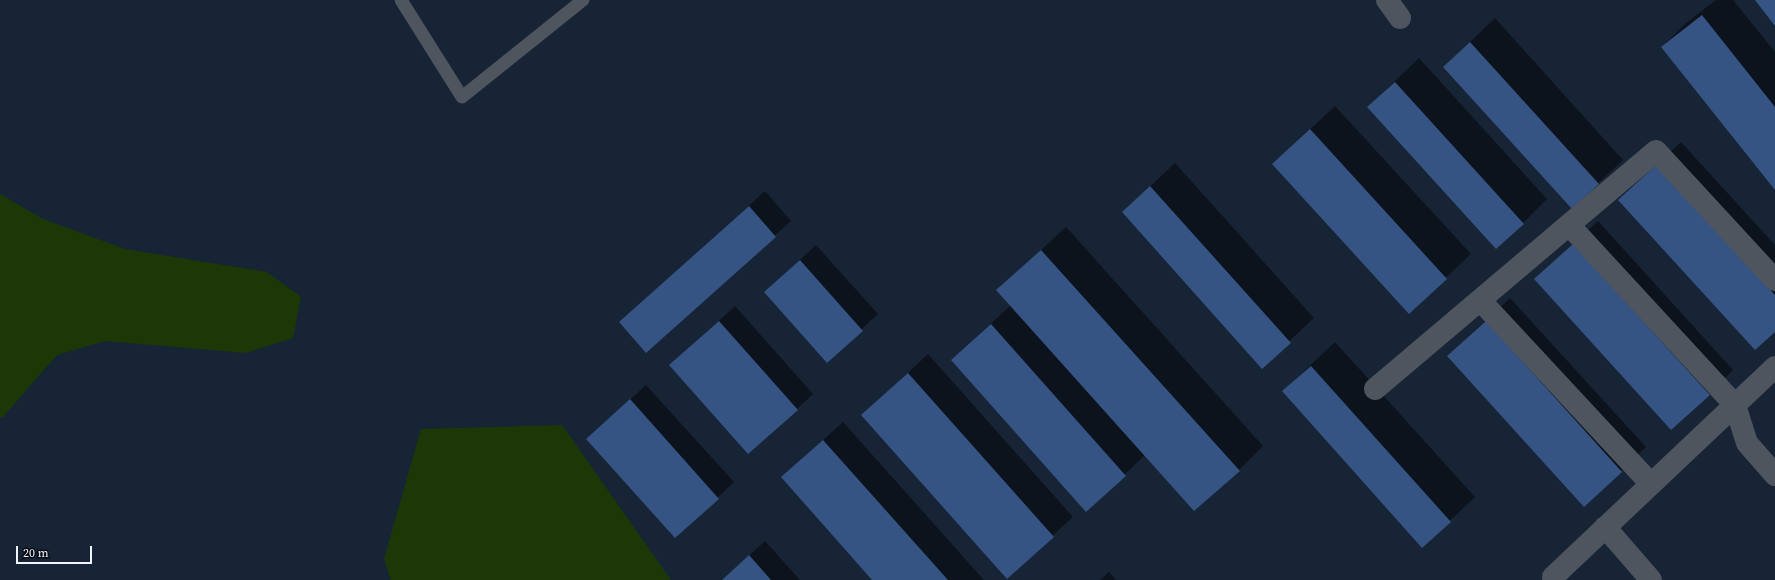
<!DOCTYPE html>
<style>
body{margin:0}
#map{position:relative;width:1775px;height:580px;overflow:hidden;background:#172436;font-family:"Source Serif 4",serif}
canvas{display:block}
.scale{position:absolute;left:16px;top:546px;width:76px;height:18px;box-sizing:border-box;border:2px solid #f0f5fd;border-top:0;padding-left:5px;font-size:12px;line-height:14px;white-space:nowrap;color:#f0f5fd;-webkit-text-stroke:3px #080d15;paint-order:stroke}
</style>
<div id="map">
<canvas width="1775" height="580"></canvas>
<div class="scale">20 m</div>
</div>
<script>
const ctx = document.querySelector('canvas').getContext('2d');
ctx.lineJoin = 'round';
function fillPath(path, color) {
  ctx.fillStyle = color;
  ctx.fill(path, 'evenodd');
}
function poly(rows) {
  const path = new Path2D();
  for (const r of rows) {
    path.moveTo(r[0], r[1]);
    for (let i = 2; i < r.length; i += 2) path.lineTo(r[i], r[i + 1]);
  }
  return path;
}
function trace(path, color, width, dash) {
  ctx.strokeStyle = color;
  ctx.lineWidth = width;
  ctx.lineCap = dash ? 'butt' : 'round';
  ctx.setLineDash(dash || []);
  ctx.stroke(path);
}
const green = poly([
 [0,194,43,219,125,249,267,272,301,297,293,338,246,353,105,341,57,355,3,417,0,417],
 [562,425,671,580,391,580,384,559,421,429]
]);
const shadow = poly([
 [1716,0,1733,0,1775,52,1775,189,1662,47,1686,23],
 [1495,18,1623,160,1572,208,1444,67],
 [1419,58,1547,199,1523,223,1368,107],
 [1335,106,1471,254,1409,312,1273,164],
 [1681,142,1775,245,1775,330,1619,200],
 [1175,163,1314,318,1262,367,1123,212],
 [765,191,791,221,646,351,620,322],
 [1598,221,1733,370,1709,394,1536,279],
 [1066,227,1263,446,1239,470,1145,455,1087,510,952,360,1011,305,998,290],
 [816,245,878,314,827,361,766,292],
 [1510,298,1646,447,1584,505,1448,356],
 [735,306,813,394,797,409,671,365],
 [1335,342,1475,497,1422,547,1283,391],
 [928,354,1073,517,1007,577,863,415],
 [646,385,734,482,675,537,587,439],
 [843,422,984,580,873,580,782,477],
 [765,541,800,580,723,580,736,567],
 [1109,572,1116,580,1100,580]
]);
const building = poly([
 [1755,0,1775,0,1775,26],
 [1702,15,1775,107,1775,190,1661,47],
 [1470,42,1599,184,1572,209,1443,67],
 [1395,82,1524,224,1496,249,1367,107],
 [1310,129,1447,279,1409,314,1272,164],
 [1656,165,1775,295,1775,332,1755,350,1618,200],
 [1150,186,1291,343,1262,369,1122,212],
 [749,206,776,237,646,353,619,322],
 [1573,244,1710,395,1671,430,1534,279],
 [1041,250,1240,471,1194,511,996,290],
 [800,260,863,331,827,363,764,292],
 [719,321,798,410,748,454,669,365],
 [1486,321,1622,472,1584,507,1447,356],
 [991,324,1126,476,1086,512,951,360],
 [1311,366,1451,522,1422,548,1282,391],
 [908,373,1054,537,1007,579,861,415],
 [630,399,719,499,675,538,586,439],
 [823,440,948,580,872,580,781,477],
 [749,555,771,580,722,580]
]);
const service = poly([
 [401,0,462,97,583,0]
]);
const minor = poly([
 [1387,0,1400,18],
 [1569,225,1735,405,1747,443,1775,475],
 [1480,300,1651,484],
 [1375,389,1656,151,1775,280],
 [1605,527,1651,580],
 [1553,577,1775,367]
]);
fillPath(green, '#1e3706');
fillPath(shadow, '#0007');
fillPath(building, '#355483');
trace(service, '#4e555e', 13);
trace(minor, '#4e555e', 22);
</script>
